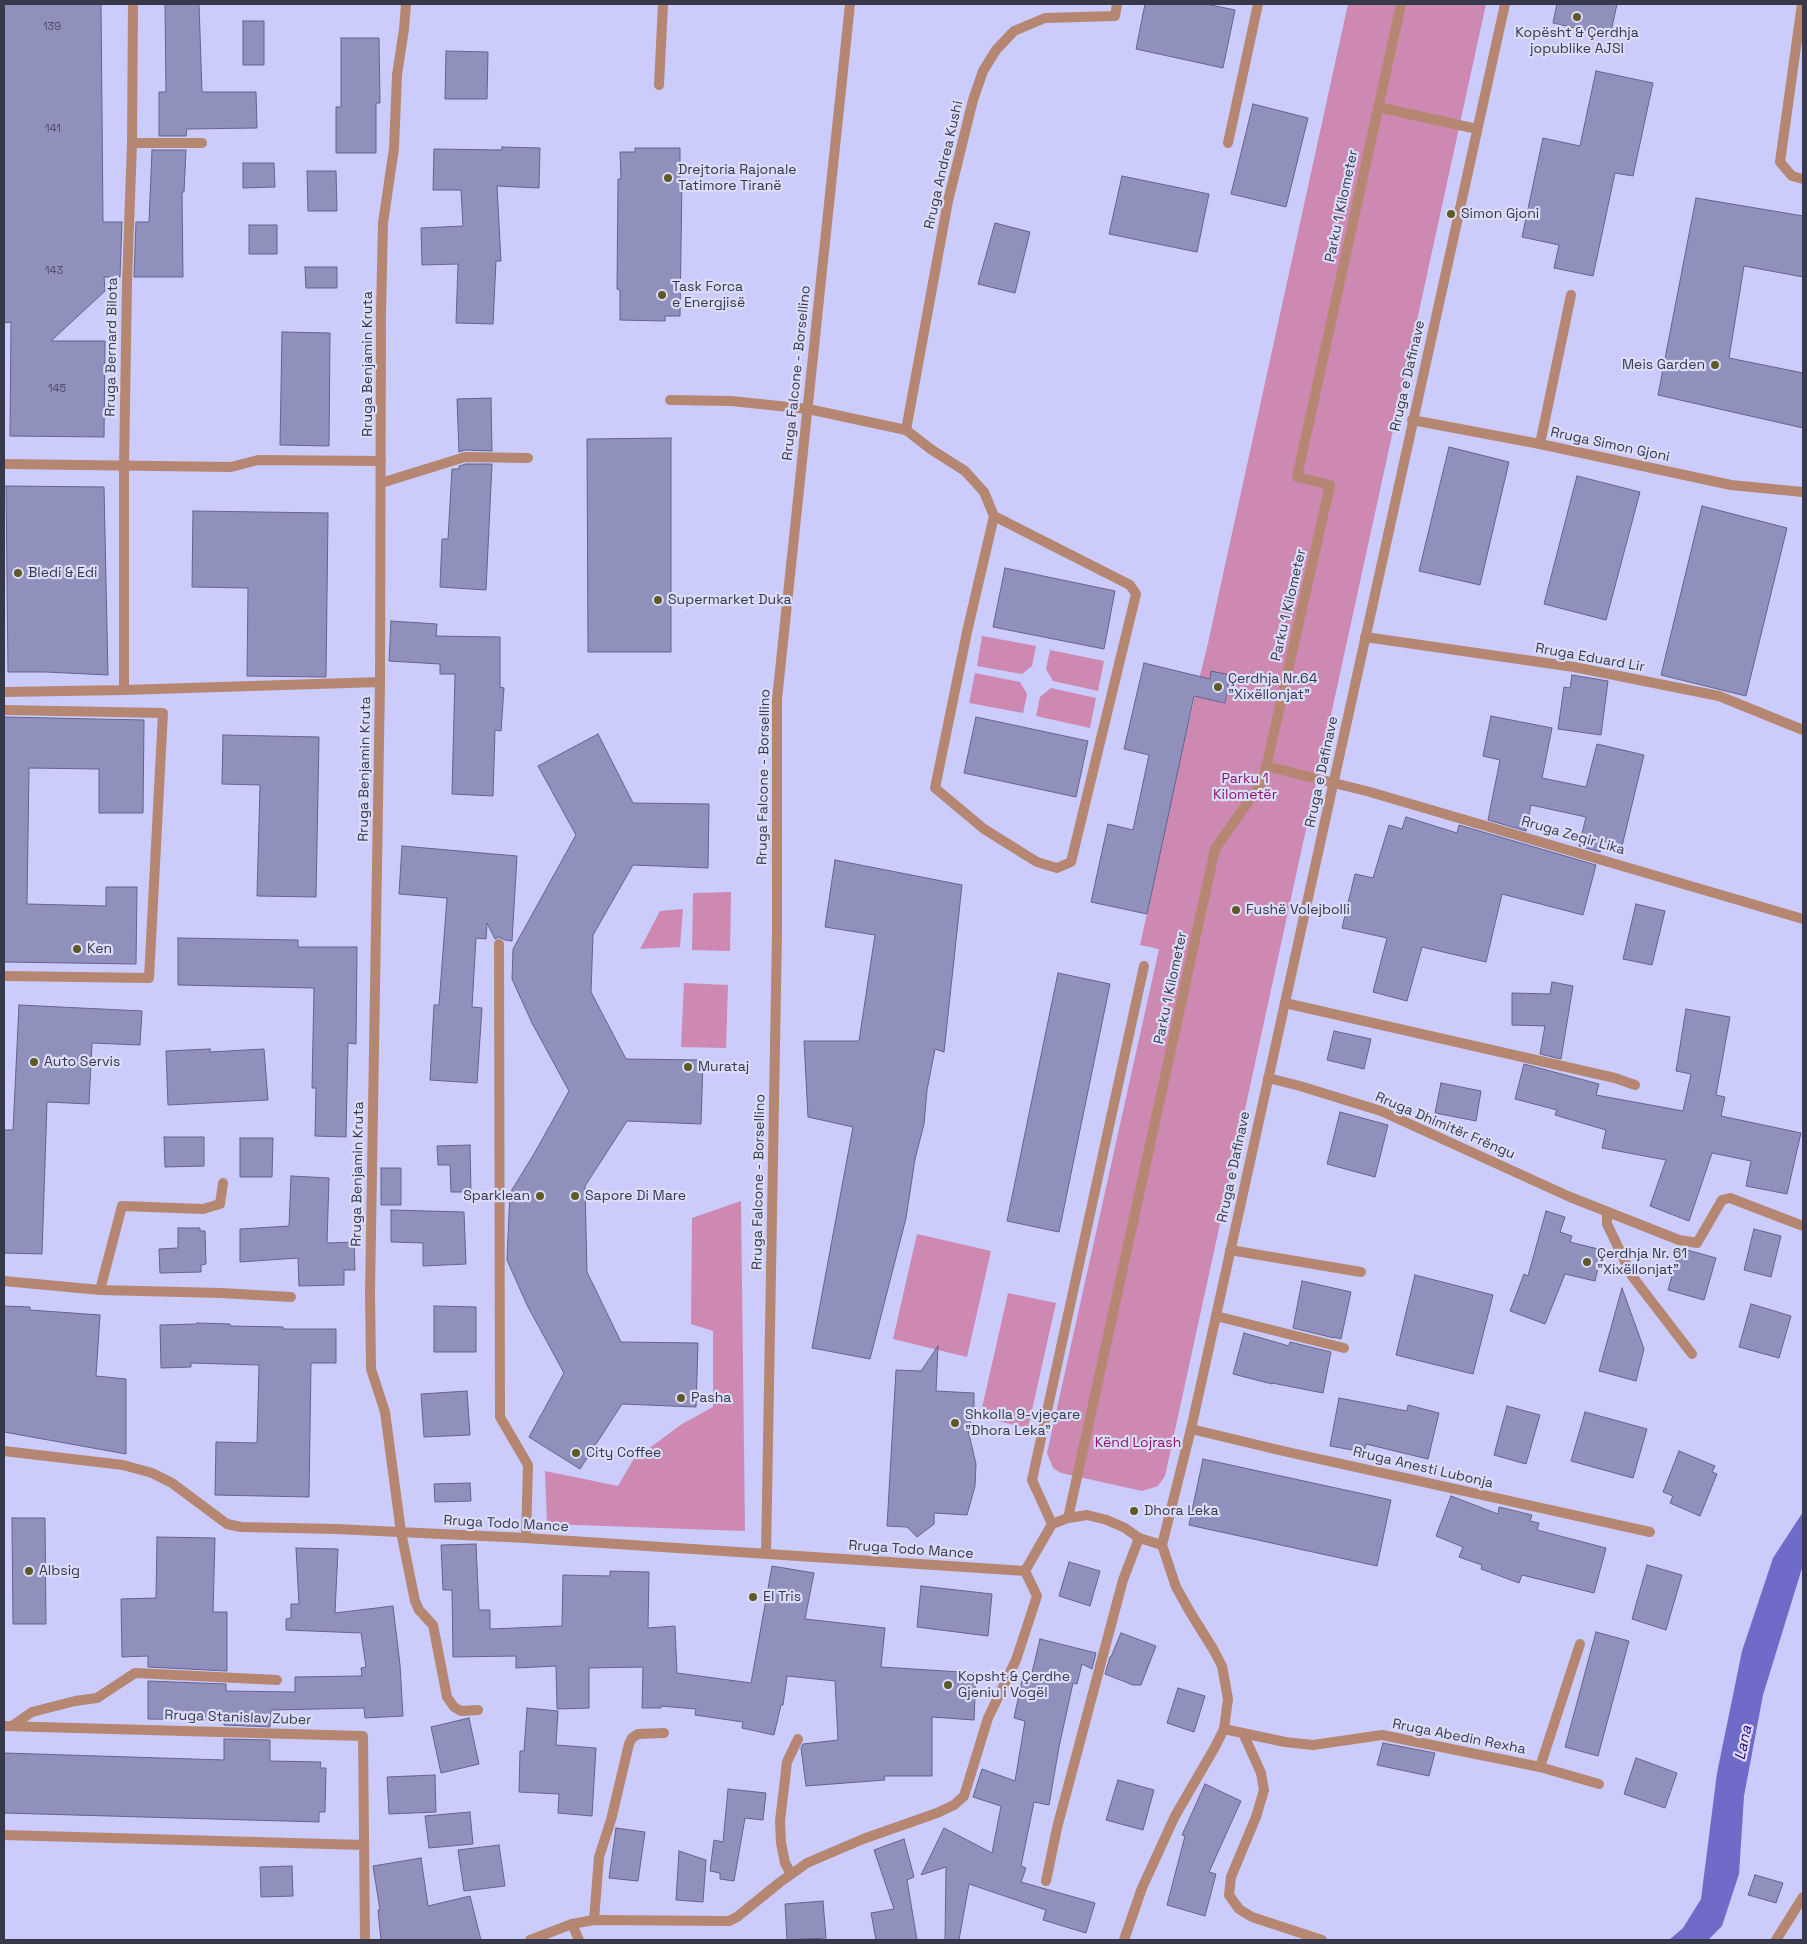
<!DOCTYPE html>
<meta charset="utf-8">
<style>
body{margin:0}
#map{position:relative;width:1807px;height:1944px;overflow:hidden;background:#cbccfc;font-family:"Space Grotesk",sans-serif}
canvas{display:block}
.frame{position:absolute;inset:0;border:5px solid #38384b;pointer-events:none}
</style>
<div id="map">
<canvas width="1807" height="1944"></canvas>
<div class="frame"></div>
</div>
<script>
const ctx = document.querySelector('canvas').getContext('2d');
ctx.lineJoin = 'round';
function fillPath(path, color) {
  ctx.fillStyle = color;
  ctx.fill(path, 'evenodd');
}
function poly(rows) {
  const path = new Path2D();
  for (const r of rows) {
    path.moveTo(r[0], r[1]);
    for (let i = 2; i < r.length; i += 2) path.lineTo(r[i], r[i + 1]);
  }
  return path;
}
function trace(path, color, width, dash) {
  ctx.strokeStyle = color;
  ctx.lineWidth = width;
  ctx.lineCap = dash ? 'butt' : 'round';
  ctx.setLineDash(dash || []);
  ctx.stroke(path);
}
function drawText(font, color, halo, rows, align = 'center') {
  ctx.font = font + ' "Space Grotesk",sans-serif';
  ctx.lineWidth = 4.5;
  ctx.setLineDash([]);
  ctx.textBaseline = 'middle';
  ctx.strokeStyle = halo;
  ctx.fillStyle = color;
  for (const [text, x, y, turn = 0] of rows) {
    ctx.save();
    ctx.translate(x, y);
    ctx.rotate((+turn || 0) * Math.PI / 180);
    ctx.textAlign = isNaN(turn) ? turn : align;
    if (halo) ctx.strokeText(text, 0, 0);
    ctx.fillText(text, 0, 0);
    ctx.restore();
  }
}
const green = poly([
 [1348,4,1486,4,1165,1476,1158,1486,1142,1491,1061,1473,1053,1468,1047,1453,1159,949,1140,945,1147,914,1179,761,1208,643],
 [982,636,1036,646,1032,666,1022,674,977,666],
 [1050,650,1104,661,1098,691,1053,681,1046,669],
 [975,673,1020,682,1027,694,1023,713,969,703],
 [1051,688,1096,698,1090,728,1036,716,1040,697],
 [731,892,730,951,692,950,693,893],
 [683,909,680,947,640,949,660,911],
 [684,983,728,985,726,1048,681,1047],
 [741,1201,745,1531,547,1524,545,1471,618,1486,633,1460,682,1424,713,1407,713,1331,691,1324,692,1218],
 [917,1234,991,1251,967,1357,893,1339],
 [1008,1293,1056,1303,1028,1428,980,1417]
]);
const water = poly([
 [1803,1512,1803,1565,1763,1695,1744,1796,1739,1874,1722,1926,1708,1940,1669,1940,1683,1928,1701,1899,1717,1773,1742,1651,1773,1558]
]);
const building = poly([
 [4,4,101,4,103,222,122,222,120,277,104,277,105,291,51,341,105,341,104,437,10,436,11,322,4,323,4,4],
 [165,4,199,4,202,92,256,92,257,128,187,129,186,136,159,136,159,92,166,92,165,4],
 [1145,4,1206,4,1235,10,1223,68,1136,49,1145,4],
 [1557,4,1617,4,1610,36,1553,23,1557,4],
 [243,21,264,21,264,65,243,65,243,21],
 [341,38,379,38,380,103,376,103,376,153,336,153,336,107,341,107,341,38],
 [446,51,488,52,487,99,445,99,446,51],
 [1596,71,1653,83,1633,176,1615,173,1593,276,1554,268,1559,245,1522,237,1543,138,1580,146,1596,71],
 [1253,104,1308,118,1286,207,1231,194,1253,104],
 [502,147,540,148,539,188,497,186,501,261,496,261,493,324,456,323,458,264,422,265,421,228,463,226,461,190,433,190,434,149,502,150,502,147],
 [635,148,680,148,680,179,682,179,680,316,665,316,665,321,620,320,620,290,617,289,618,179,621,179,620,152,635,152,635,148],
 [152,150,186,150,184,192,182,192,183,277,134,277,136,222,149,222,152,150],
 [243,163,274,163,275,187,243,188,243,163],
 [307,171,336,171,337,211,308,211,307,171],
 [1122,176,1209,194,1197,252,1109,234,1122,176],
 [1696,198,1803,216,1803,277,1744,266,1729,358,1803,373,1803,428,1658,395,1696,198],
 [995,223,1030,232,1015,293,978,284,995,223],
 [249,225,277,225,277,254,249,254,249,225],
 [305,267,337,267,337,288,306,288,305,267],
 [282,332,330,333,329,446,280,445,282,332],
 [491,398,492,451,465,450,459,452,457,399,491,398],
 [671,438,671,652,588,652,587,439,671,438],
 [1449,447,1509,462,1480,585,1419,571,1449,447],
 [466,464,492,464,486,590,440,587,442,539,448,539,452,469,459,469,459,466,466,464],
 [1577,476,1640,492,1606,620,1544,604,1577,476],
 [6,486,104,487,108,675,46,672,8,672,6,486],
 [1702,506,1787,528,1746,696,1661,675,1702,506],
 [193,511,328,513,326,677,247,676,248,588,192,587,193,511],
 [1005,568,1115,591,1104,649,993,627,1005,568],
 [391,621,437,624,436,636,500,637,500,687,504,688,501,731,495,730,493,796,452,794,455,674,440,674,440,664,389,661,391,621],
 [1144,663,1210,679,1211,671,1230,675,1225,703,1194,696,1147,914,1091,902,1108,824,1133,830,1149,755,1124,749,1144,663],
 [1572,675,1608,681,1601,735,1558,729,1564,687,1570,688,1572,675],
 [1491,716,1552,728,1542,778,1586,787,1597,744,1644,755,1622,846,1602,841,1600,852,1579,846,1586,817,1531,805,1526,831,1488,820,1500,760,1483,756,1491,716],
 [4,717,144,720,143,813,99,813,99,769,29,768,27,904,106,906,106,887,137,887,136,964,4,962,4,717],
 [976,717,1088,741,1076,797,964,773,976,717],
 [598,734,633,803,709,804,708,868,633,865,593,935,591,992,626,1059,703,1060,701,1124,627,1121,585,1186,587,1272,621,1342,698,1343,696,1407,622,1404,580,1469,529,1437,564,1373,527,1305,507,1260,510,1193,534,1154,569,1091,532,1023,512,979,513,949,576,835,538,766,598,734],
 [223,735,319,737,316,897,257,896,260,785,222,784,223,735],
 [1406,817,1457,833,1459,825,1596,865,1583,915,1502,894,1486,962,1422,947,1407,1001,1373,992,1387,938,1342,928,1355,874,1373,878,1389,825,1402,829,1406,817],
 [402,846,517,856,512,941,505,940,499,937,495,939,487,923,486,939,476,938,472,1007,482,1008,477,1083,430,1080,434,1005,439,1005,447,898,399,894,402,846],
 [835,860,962,885,944,1052,935,1049,927,1090,924,1124,915,1159,906,1218,870,1359,812,1348,853,1127,808,1117,804,1041,859,1041,875,935,825,927,835,860],
 [1636,904,1665,911,1652,965,1623,959,1636,904],
 [178,938,298,940,298,947,357,947,356,1044,348,1043,346,1137,315,1136,316,1088,312,1088,314,988,178,985,178,938],
 [1058,973,1110,984,1059,1232,1007,1221,1058,973],
 [1552,982,1573,986,1561,1059,1540,1054,1545,1026,1512,1025,1512,993,1550,994,1552,982],
 [19,1005,142,1011,140,1045,92,1043,89,1104,47,1102,42,1254,4,1253,4,1130,13,1130,19,1005],
 [1686,1009,1730,1017,1716,1095,1725,1097,1721,1116,1801,1133,1787,1194,1746,1186,1751,1161,1712,1153,1689,1221,1650,1206,1666,1160,1602,1148,1606,1130,1555,1115,1557,1110,1515,1099,1524,1064,1599,1084,1596,1095,1683,1111,1691,1074,1676,1071,1686,1009],
 [1334,1031,1371,1039,1364,1069,1327,1060,1334,1031],
 [210,1049,210,1052,264,1049,268,1100,168,1105,166,1051,210,1049],
 [1441,1083,1481,1091,1476,1121,1435,1113,1441,1083],
 [1340,1112,1388,1125,1375,1177,1327,1164,1340,1112],
 [164,1137,204,1137,204,1166,165,1167,164,1137],
 [240,1138,273,1138,272,1177,240,1177,240,1138],
 [470,1145,471,1192,451,1192,450,1165,438,1165,437,1146,470,1145],
 [381,1168,401,1168,401,1205,381,1205,381,1168],
 [291,1176,329,1178,327,1243,354,1242,355,1270,344,1270,344,1285,299,1286,298,1258,240,1262,240,1229,289,1226,291,1176],
 [391,1210,464,1212,466,1264,423,1266,423,1243,391,1242,391,1210],
 [1546,1211,1565,1217,1560,1232,1572,1236,1570,1242,1602,1250,1595,1281,1565,1274,1545,1324,1510,1311,1524,1274,1528,1276,1546,1211],
 [178,1228,200,1228,200,1231,205,1231,206,1264,201,1265,201,1272,160,1273,159,1249,178,1248,178,1228],
 [1754,1229,1781,1236,1771,1277,1744,1270,1754,1229],
 [1680,1248,1716,1258,1704,1300,1668,1290,1680,1248],
 [1415,1275,1493,1295,1473,1374,1396,1355,1415,1275],
 [1302,1281,1351,1292,1341,1339,1334,1337,1334,1338,1293,1328,1302,1281],
 [1622,1288,1644,1349,1636,1381,1599,1371,1622,1288],
 [1751,1304,1791,1316,1779,1358,1739,1347,1751,1304],
 [4,1306,30,1307,30,1310,100,1315,96,1376,126,1379,126,1454,4,1432,4,1306],
 [434,1306,476,1307,476,1352,434,1352,434,1306],
 [197,1323,230,1324,230,1326,283,1327,283,1329,336,1329,336,1363,311,1363,309,1497,215,1495,216,1442,257,1443,259,1365,191,1363,191,1367,161,1368,160,1325,196,1324,197,1323],
 [1244,1333,1289,1346,1290,1342,1331,1352,1323,1393,1272,1383,1272,1384,1233,1374,1244,1333],
 [938,1346,936,1391,974,1393,974,1410,968,1430,976,1464,975,1486,967,1515,934,1513,934,1524,917,1537,907,1527,887,1526,896,1370,921,1371,938,1346],
 [467,1391,470,1435,424,1437,421,1394,467,1391],
 [1339,1398,1407,1411,1408,1405,1439,1413,1428,1459,1366,1444,1364,1452,1330,1446,1339,1398],
 [1507,1406,1540,1415,1526,1464,1494,1455,1507,1406],
 [1585,1412,1647,1429,1633,1478,1571,1461,1585,1412],
 [1679,1451,1715,1466,1712,1472,1717,1474,1700,1516,1670,1503,1673,1496,1663,1492,1679,1451],
 [1203,1459,1391,1500,1377,1566,1189,1525,1203,1459],
 [470,1483,471,1501,435,1502,434,1484,470,1483],
 [1451,1496,1498,1514,1499,1507,1532,1515,1530,1521,1539,1523,1537,1530,1606,1548,1594,1593,1522,1575,1519,1583,1481,1569,1482,1565,1459,1557,1463,1547,1436,1536,1451,1496],
 [12,1518,45,1518,46,1624,13,1624,12,1518],
 [157,1537,215,1538,213,1612,227,1612,227,1671,148,1667,148,1656,122,1657,121,1599,156,1598,157,1537],
 [476,1544,479,1610,490,1610,490,1629,562,1626,563,1575,610,1576,610,1571,649,1572,648,1628,675,1626,677,1673,751,1683,772,1566,814,1573,805,1619,885,1628,881,1667,976,1673,974,1720,932,1717,932,1776,884,1776,885,1780,806,1786,801,1748,803,1744,838,1740,835,1681,787,1676,783,1705,781,1705,774,1735,742,1728,743,1722,695,1715,696,1709,661,1706,661,1708,642,1708,643,1667,589,1668,589,1708,557,1709,556,1666,516,1668,516,1656,453,1657,452,1590,443,1590,441,1545,476,1544],
 [296,1548,338,1549,335,1613,393,1606,400,1665,403,1716,365,1718,364,1708,271,1710,270,1727,224,1725,224,1720,148,1719,148,1681,226,1684,226,1691,295,1692,295,1677,362,1676,361,1668,366,1667,361,1633,286,1630,286,1619,291,1618,291,1604,299,1604,296,1548],
 [1069,1562,1100,1571,1090,1606,1059,1596,1069,1562],
 [1647,1565,1682,1575,1666,1630,1632,1619,1647,1565],
 [921,1586,992,1594,988,1636,917,1627,921,1586],
 [1596,1632,1629,1641,1598,1756,1565,1747,1596,1632],
 [1121,1633,1156,1646,1141,1685,1133,1685,1105,1674,1110,1657,1111,1657,1121,1633],
 [1040,1639,1096,1653,1092,1669,1082,1664,1077,1684,1073,1683,1059,1747,1049,1805,1034,1802,1021,1866,1026,1868,1021,1882,1095,1903,1086,1933,1043,1920,1046,1910,969,1884,959,1940,945,1940,946,1867,921,1875,944,1828,992,1853,1001,1806,973,1797,982,1769,1015,1781,1025,1721,1014,1718,1022,1680,1030,1681,1040,1639],
 [1178,1688,1205,1696,1194,1732,1167,1723,1178,1688],
 [527,1708,558,1711,556,1745,596,1748,592,1816,558,1813,559,1794,519,1792,520,1751,524,1751,527,1708],
 [469,1718,479,1764,441,1773,431,1727,469,1718],
 [224,1739,270,1740,270,1761,321,1762,320,1768,326,1768,325,1812,319,1812,319,1822,4,1813,4,1753,224,1760,224,1739],
 [1383,1743,1435,1753,1429,1776,1377,1765,1383,1743],
 [1636,1758,1677,1773,1665,1808,1624,1794,1636,1758],
 [435,1775,436,1812,389,1814,387,1777,435,1775],
 [1118,1780,1154,1790,1143,1830,1106,1820,1118,1780],
 [1205,1784,1241,1801,1209,1872,1216,1874,1205,1916,1167,1905,1185,1836,1182,1835,1205,1784],
 [728,1789,766,1793,763,1820,745,1818,734,1881,720,1879,720,1873,710,1871,714,1840,723,1842,728,1789],
 [470,1812,473,1844,429,1848,425,1816,470,1812],
 [616,1828,645,1832,638,1881,609,1878,616,1828],
 [904,1839,914,1877,907,1880,917,1940,876,1940,871,1913,894,1909,874,1850,904,1839],
 [499,1845,505,1886,464,1891,458,1850,499,1845],
 [679,1851,706,1860,703,1902,676,1900,679,1851],
 [421,1858,428,1906,470,1896,481,1940,381,1940,378,1910,380,1910,373,1866,421,1858],
 [292,1866,293,1896,261,1897,260,1867,292,1866],
 [1755,1875,1783,1883,1776,1903,1748,1895,1755,1875],
 [823,1901,826,1938,787,1940,785,1904,823,1901]
]);
const lane = poly([
 [1802,4,1780,162,1792,176,1803,179],
 [659,85,663,4],
 [132,143,202,143],
 [1228,143,1258,4],
 [906,430,932,450,965,471,984,492,994,516,967,632,935,788,984,829,1037,862,1057,868,1071,862,1136,594,1130,585,994,516],
 [1540,444,1571,295],
 [4,464,231,467,258,460,381,461],
 [381,483,465,457,528,458],
 [1365,637,1574,667,1719,696,1803,730],
 [4,710,163,713,149,978,4,976],
 [499,944,500,1417,528,1465,526,1538],
 [1285,1003,1615,1078,1635,1085],
 [1607,1212,1607,1224,1632,1276,1692,1354],
 [1230,1250,1361,1272],
 [4,1281,100,1290,221,1293,291,1297],
 [100,1290,122,1206,203,1209,220,1204,223,1183],
 [1216,1316,1344,1348],
 [1191,1429,1283,1451,1650,1532],
 [401,1532,415,1601,419,1610,433,1625,447,1697,454,1707,461,1711,478,1710],
 [1580,1644,1540,1767,1599,1784],
 [12,1726,32,1712,75,1701,97,1698,135,1673,277,1680],
 [791,1874,785,1863,781,1843,780,1821,787,1762,798,1739],
 [1046,1881,1057,1828,1123,1580,1139,1538],
 [594,1920,599,1857,611,1820,629,1744,632,1738,638,1734,664,1733]
]);
const street = poly([
 [1378,107,1477,129],
 [670,400,731,401,808,409,906,430,948,201,973,100,983,71,996,50,1014,31,1045,18,1115,16,1117,4],
 [1412,420,1540,444,1731,485,1803,492],
 [124,690,124,466,127,283,132,143,133,4],
 [4,692,124,690,380,682],
 [1266,766,1370,792,1803,919],
 [1268,1078,1300,1086,1381,1111,1570,1197,1679,1240,1697,1243,1722,1200,1730,1198,1803,1226],
 [4,1451,123,1465,152,1473,172,1483,227,1524,241,1527,336,1529,526,1538,1025,1571],
 [1068,1518,1215,849,1263,781,1330,485,1297,477,1401,4],
 [1052,1524,1032,1480,1144,966],
 [1052,1524,1068,1518,1087,1515,1107,1520,1125,1528,1139,1538,1162,1545],
 [401,1532,385,1412,371,1369,370,1293,380,682,381,311,383,223,394,148,397,75,404,29,406,4],
 [1162,1545,1191,1429,1216,1316,1505,4],
 [766,1554,777,933,777,699,850,4],
 [1025,1571,1052,1524],
 [4,1726,363,1736,365,1940],
 [1224,1729,1285,1742,1313,1745,1382,1735,1540,1767],
 [1243,1733,1261,1773,1264,1790,1256,1817,1231,1877,1229,1895,1239,1909,1252,1917,1322,1940],
 [4,1835,364,1845],
 [572,1924,579,1940],
 [530,1940,572,1924,594,1920,729,1921,737,1917,779,1883,807,1863,863,1839,937,1813,954,1805,964,1796,988,1718,1016,1660,1037,1596,1025,1571],
 [1124,1940,1142,1888,1175,1816,1215,1747,1224,1729,1228,1699,1222,1666,1213,1649,1190,1612,1176,1587,1162,1545],
 [1776,1940,1803,1897]
]);
const markers = [
 [1577,17,5,"#5e5925"],
 [668,178,5,"#5e5925"],
 [1451,214,5,"#5e5925"],
 [662,295,5,"#5e5925"],
 [1715,365,5,"#5e5925"],
 [18,573,5,"#5e5925"],
 [658,600,5,"#5e5925"],
 [1218,687,5,"#5e5925"],
 [1236,910,5,"#5e5925"],
 [77,949,5,"#5e5925"],
 [34,1062,5,"#5e5925"],
 [688,1067,5,"#5e5925"],
 [540,1196,5,"#5e5925"],
 [575,1196,5,"#5e5925"],
 [1587,1262,5,"#5e5925"],
 [681,1398,5,"#5e5925"],
 [955,1423,5,"#5e5925"],
 [576,1453,5,"#5e5925"],
 [1134,1511,5,"#5e5925"],
 [29,1571,5,"#5e5925"],
 [753,1597,5,"#5e5925"],
 [948,1685,5,"#5e5925"]
];
const numberNames = [
 ["139",52,27],
 ["141",53,129],
 ["143",54,271],
 ["145",57,389]
];
const poiNames = [
 ["Kopësht & Çerdhja",1577,33,"center"],
 ["jopublike AJSI",1577,49,"center"],
 ["Drejtoria Rajonale",678,170],
 ["Tatimore Tiranë",678,186],
 ["Simon Gjoni",1461,214],
 ["Task Forca",672,287],
 ["e Energjisë",672,303],
 ["Meis Garden",1705,365,"right"],
 ["Bledi & Edi",28,573],
 ["Supermarket Duka",668,600],
 ["Çerdhja Nr.64",1228,679],
 ["\"Xixëllonjat\"",1228,695],
 ["Fushë Volejbolli",1246,910],
 ["Ken",87,949],
 ["Auto Servis",44,1062],
 ["Murataj",698,1067],
 ["Sparklean",530,1196,"right"],
 ["Sapore Di Mare",585,1196],
 ["Çerdhja Nr. 61",1597,1254],
 ["\"Xixëllonjat\"",1597,1270],
 ["Pasha",691,1398],
 ["Shkolla 9-vjeçare",965,1415],
 ["\"Dhora Leka\"",965,1431],
 ["City Coffee",586,1453],
 ["Dhora Leka",1144,1511],
 ["Albsig",39,1571],
 ["El Tris",763,1597],
 ["Kopsht & Çerdhe",958,1677],
 ["Gjeniu i Vogël",958,1693]
];
const streetNames = [
 ["Rruga Andrea Kushi",944,165,-77],
 ["Parku 1 Kilometer",1342,206,-78],
 ["Rruga Bernard Bilota",112,347,-89],
 ["Rruga Benjamin Kruta",368,364,-90],
 ["Rruga Falcone - Borsellino",797,373,-84],
 ["Rruga e Dafinave",1408,376,-77],
 ["Rruga Simon Gjoni",1610,445,12],
 ["Parku 1 Kilometer",1289,605,-77],
 ["Rruga Eduard Lir",1590,658,10],
 ["Rruga Benjamin Kruta",365,769,-89],
 ["Rruga e Dafinave",1322,772,-78],
 ["Rruga Falcone - Borsellino",764,777,-89],
 ["Rruga Zeqir Lika",1573,836,16],
 ["Parku 1 Kilometer",1171,988,-78],
 ["Rruga Dhimitër Frëngu",1445,1126,23],
 ["Rruga e Dafinave",1234,1167,-78],
 ["Rruga Benjamin Kruta",358,1174,-89],
 ["Rruga Falcone - Borsellino",759,1182,-89],
 ["Rruga Anesti Lubonja",1423,1468,13],
 ["Rruga Todo Mance",506,1524,3],
 ["Rruga Todo Mance",911,1550,4],
 ["Rruga Stanislav Zuber",238,1718,2],
 ["Rruga Abedin Rexha",1459,1737,11]
];
const parkNames = [
 ["Parku 1",1245,779],
 ["Kilometër",1245,795],
 ["Kënd Lojrash",1138,1443]
];
const waterNames = [
 ["Lana",1744,1743,-78]
];
fillPath(green, '#cd89b1');
fillPath(water, '#706ac9');
fillPath(building, '#9090bd');
trace(building, '#63638d', 1);
trace(lane, '#b58773', 10);
trace(street, '#b58773', 10);
for (const [x, y, r, color] of markers) {
  const dot = new Path2D();
  dot.arc(x, y, r, 0, 2 * Math.PI);
  ctx.fillStyle = color;
  ctx.fill(dot);
  trace(dot, '#dadcf8', 2);
}
drawText('11px', '#4e4e68', null, numberNames);
drawText('14px', '#38384b', '#dadcf8', poiNames, 'left');
drawText('14px', '#38384b', '#dadcf8', streetNames);
drawText('14px', '#8d1569', '#dadcf8', parkNames);
drawText('italic 15px', '#2d037e', '#dadcf8', waterNames);
</script>
